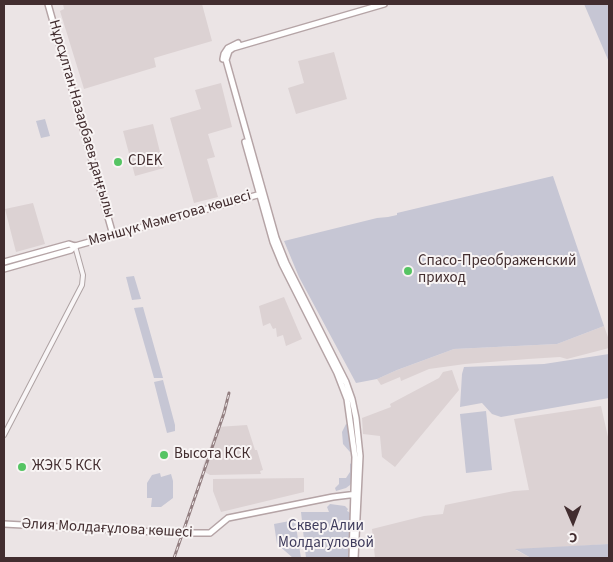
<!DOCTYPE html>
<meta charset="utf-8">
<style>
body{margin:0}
#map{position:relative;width:613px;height:562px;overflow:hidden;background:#ebe4e5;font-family:"Source Sans 3",sans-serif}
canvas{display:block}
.frame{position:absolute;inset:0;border:5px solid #422d2f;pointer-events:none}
.north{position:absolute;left:548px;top:497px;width:50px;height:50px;-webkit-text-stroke:4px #f8f4f4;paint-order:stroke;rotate:179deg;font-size:14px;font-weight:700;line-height:20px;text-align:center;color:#422d2f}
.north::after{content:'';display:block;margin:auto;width:18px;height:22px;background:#422d2f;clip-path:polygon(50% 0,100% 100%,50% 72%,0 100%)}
</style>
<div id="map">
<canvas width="613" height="562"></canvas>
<div class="frame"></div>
<div class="north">С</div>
</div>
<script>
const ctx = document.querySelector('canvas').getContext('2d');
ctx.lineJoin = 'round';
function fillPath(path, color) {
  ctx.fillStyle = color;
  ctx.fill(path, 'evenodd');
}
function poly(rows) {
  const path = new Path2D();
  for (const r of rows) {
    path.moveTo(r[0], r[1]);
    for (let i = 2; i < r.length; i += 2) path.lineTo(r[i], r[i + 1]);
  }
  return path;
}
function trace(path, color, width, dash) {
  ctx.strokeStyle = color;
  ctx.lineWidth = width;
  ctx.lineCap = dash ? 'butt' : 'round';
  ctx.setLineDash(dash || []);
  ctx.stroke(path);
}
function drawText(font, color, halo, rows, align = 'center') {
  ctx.font = font + ' "Source Sans 3",sans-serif';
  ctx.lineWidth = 4;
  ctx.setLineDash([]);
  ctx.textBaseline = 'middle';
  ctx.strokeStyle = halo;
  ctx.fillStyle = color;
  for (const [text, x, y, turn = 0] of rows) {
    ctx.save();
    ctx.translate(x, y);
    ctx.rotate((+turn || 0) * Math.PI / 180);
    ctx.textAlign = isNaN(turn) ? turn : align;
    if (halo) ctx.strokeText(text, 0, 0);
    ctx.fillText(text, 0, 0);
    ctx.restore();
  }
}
const built = poly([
 [63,4,202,4,212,41,154,58,156,67,84,89,60,11,64,9],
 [334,52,347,99,296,114,288,88,304,83,298,61],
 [221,83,232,127,208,134,215,157,207,159,218,197,194,203,170,118,201,109,195,90],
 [153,124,164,168,135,176,123,131],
 [33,203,45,244,16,252,5,209],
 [284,297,302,339,286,346,283,335,277,337,276,328,273,329,270,323,263,326,259,306],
 [604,326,609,340,609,348,567,359,560,357,528,359,465,364,429,369,401,381,400,377,381,385,377,379,397,370,454,349,557,344],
 [452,370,459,390,395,467,382,457,380,436,363,434,362,418,391,407,390,404,439,378,443,372],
 [601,406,608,437,609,437,609,544,516,550,531,558,375,558,372,529,424,516,443,514,445,505,514,491,529,490,514,419],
 [247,425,255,450,257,450,263,470,260,471,261,474,210,475,203,471,202,469,217,427],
 [304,478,304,492,221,512,213,491,213,479]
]);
const green = poly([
 [584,4,609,4,609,62],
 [45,119,50,136,41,138,36,121],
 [553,176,604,326,557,344,454,349,397,370,377,379,356,383,299,277,284,241,377,218,388,217,397,215,397,213],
 [134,276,141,299,132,300,126,277],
 [143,307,163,378,154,378,134,308],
 [609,354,609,398,501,417,492,414,482,403,460,407,462,374,464,367,544,364],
 [163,380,175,425,175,431,167,433,154,382],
 [486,411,492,470,466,473,460,414],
 [346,424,348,425,351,452,350,452,343,444,342,432],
 [353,462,354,478,350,485,346,488,336,491,335,488,339,484,339,478,346,478,350,472,350,464],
 [160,473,161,477,171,474,173,481,173,498,161,507,151,507,152,498,147,498,147,483,152,475],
 [330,504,345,506,348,509,347,511,349,512,351,514,348,558,306,558,301,512,329,512,327,507],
 [295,520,301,558,293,558,277,544,274,524],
 [609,544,609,558,531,558,515,549]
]);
const minor = poly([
 [4,435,82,285,83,275,75,246]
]);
const major = poly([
 [48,4,113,235],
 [223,59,224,54,228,48,238,43],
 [245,142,273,242,282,264,337,373,347,399,355,457,352,558],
 [4,262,69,244,75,246,261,194],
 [4,269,71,250,75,246],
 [4,524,174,533,210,533,228,518,333,497,357,494],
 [355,558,360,456,356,418,352,399,346,382,286,263,276,238,226,60,229,51,233,48,384,4]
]);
const rail = poly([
 [174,558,224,413,229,393]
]);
const markers = [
 [118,162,5,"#55c463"],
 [408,271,5,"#55c463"],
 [164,455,5,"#55c463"],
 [22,467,5,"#55c463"]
];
const streetNames = [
 ["Нұрсұлтан Назарбаев даңғылы",81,119,74],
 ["Мәншүк Мәметова көшесі",170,219,-16],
 ["Әлия Молдағұлова көшесі",107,529,3]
];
const poiNames = [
 ["CDEK",128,162],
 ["Спасо-Преображенский",418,262],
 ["приход",418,279],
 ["Высота КСК",174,455],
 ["ЖЭК 5 КСК",32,467]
];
const parkNames = [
 ["Сквер Алии",326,527],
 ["Молдагуловой",326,544]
];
fillPath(built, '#dcd2d3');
fillPath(green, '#c6c6d4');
trace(minor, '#aea2a3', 6);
trace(major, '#b5a4a6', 8);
trace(minor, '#f9f6f7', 4);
trace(major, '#fff', 5);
trace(rail, '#937f81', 3);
trace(rail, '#f8f4f4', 1, [4]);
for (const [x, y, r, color] of markers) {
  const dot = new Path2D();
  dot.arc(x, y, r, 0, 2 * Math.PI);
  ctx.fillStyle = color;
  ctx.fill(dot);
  trace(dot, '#f8f4f4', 2);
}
drawText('15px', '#422d2f', '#f8f4f4', streetNames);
drawText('15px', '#422d2f', '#f8f4f4', poiNames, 'left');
drawText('15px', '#3e3b5c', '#f8f4f4', parkNames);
</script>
